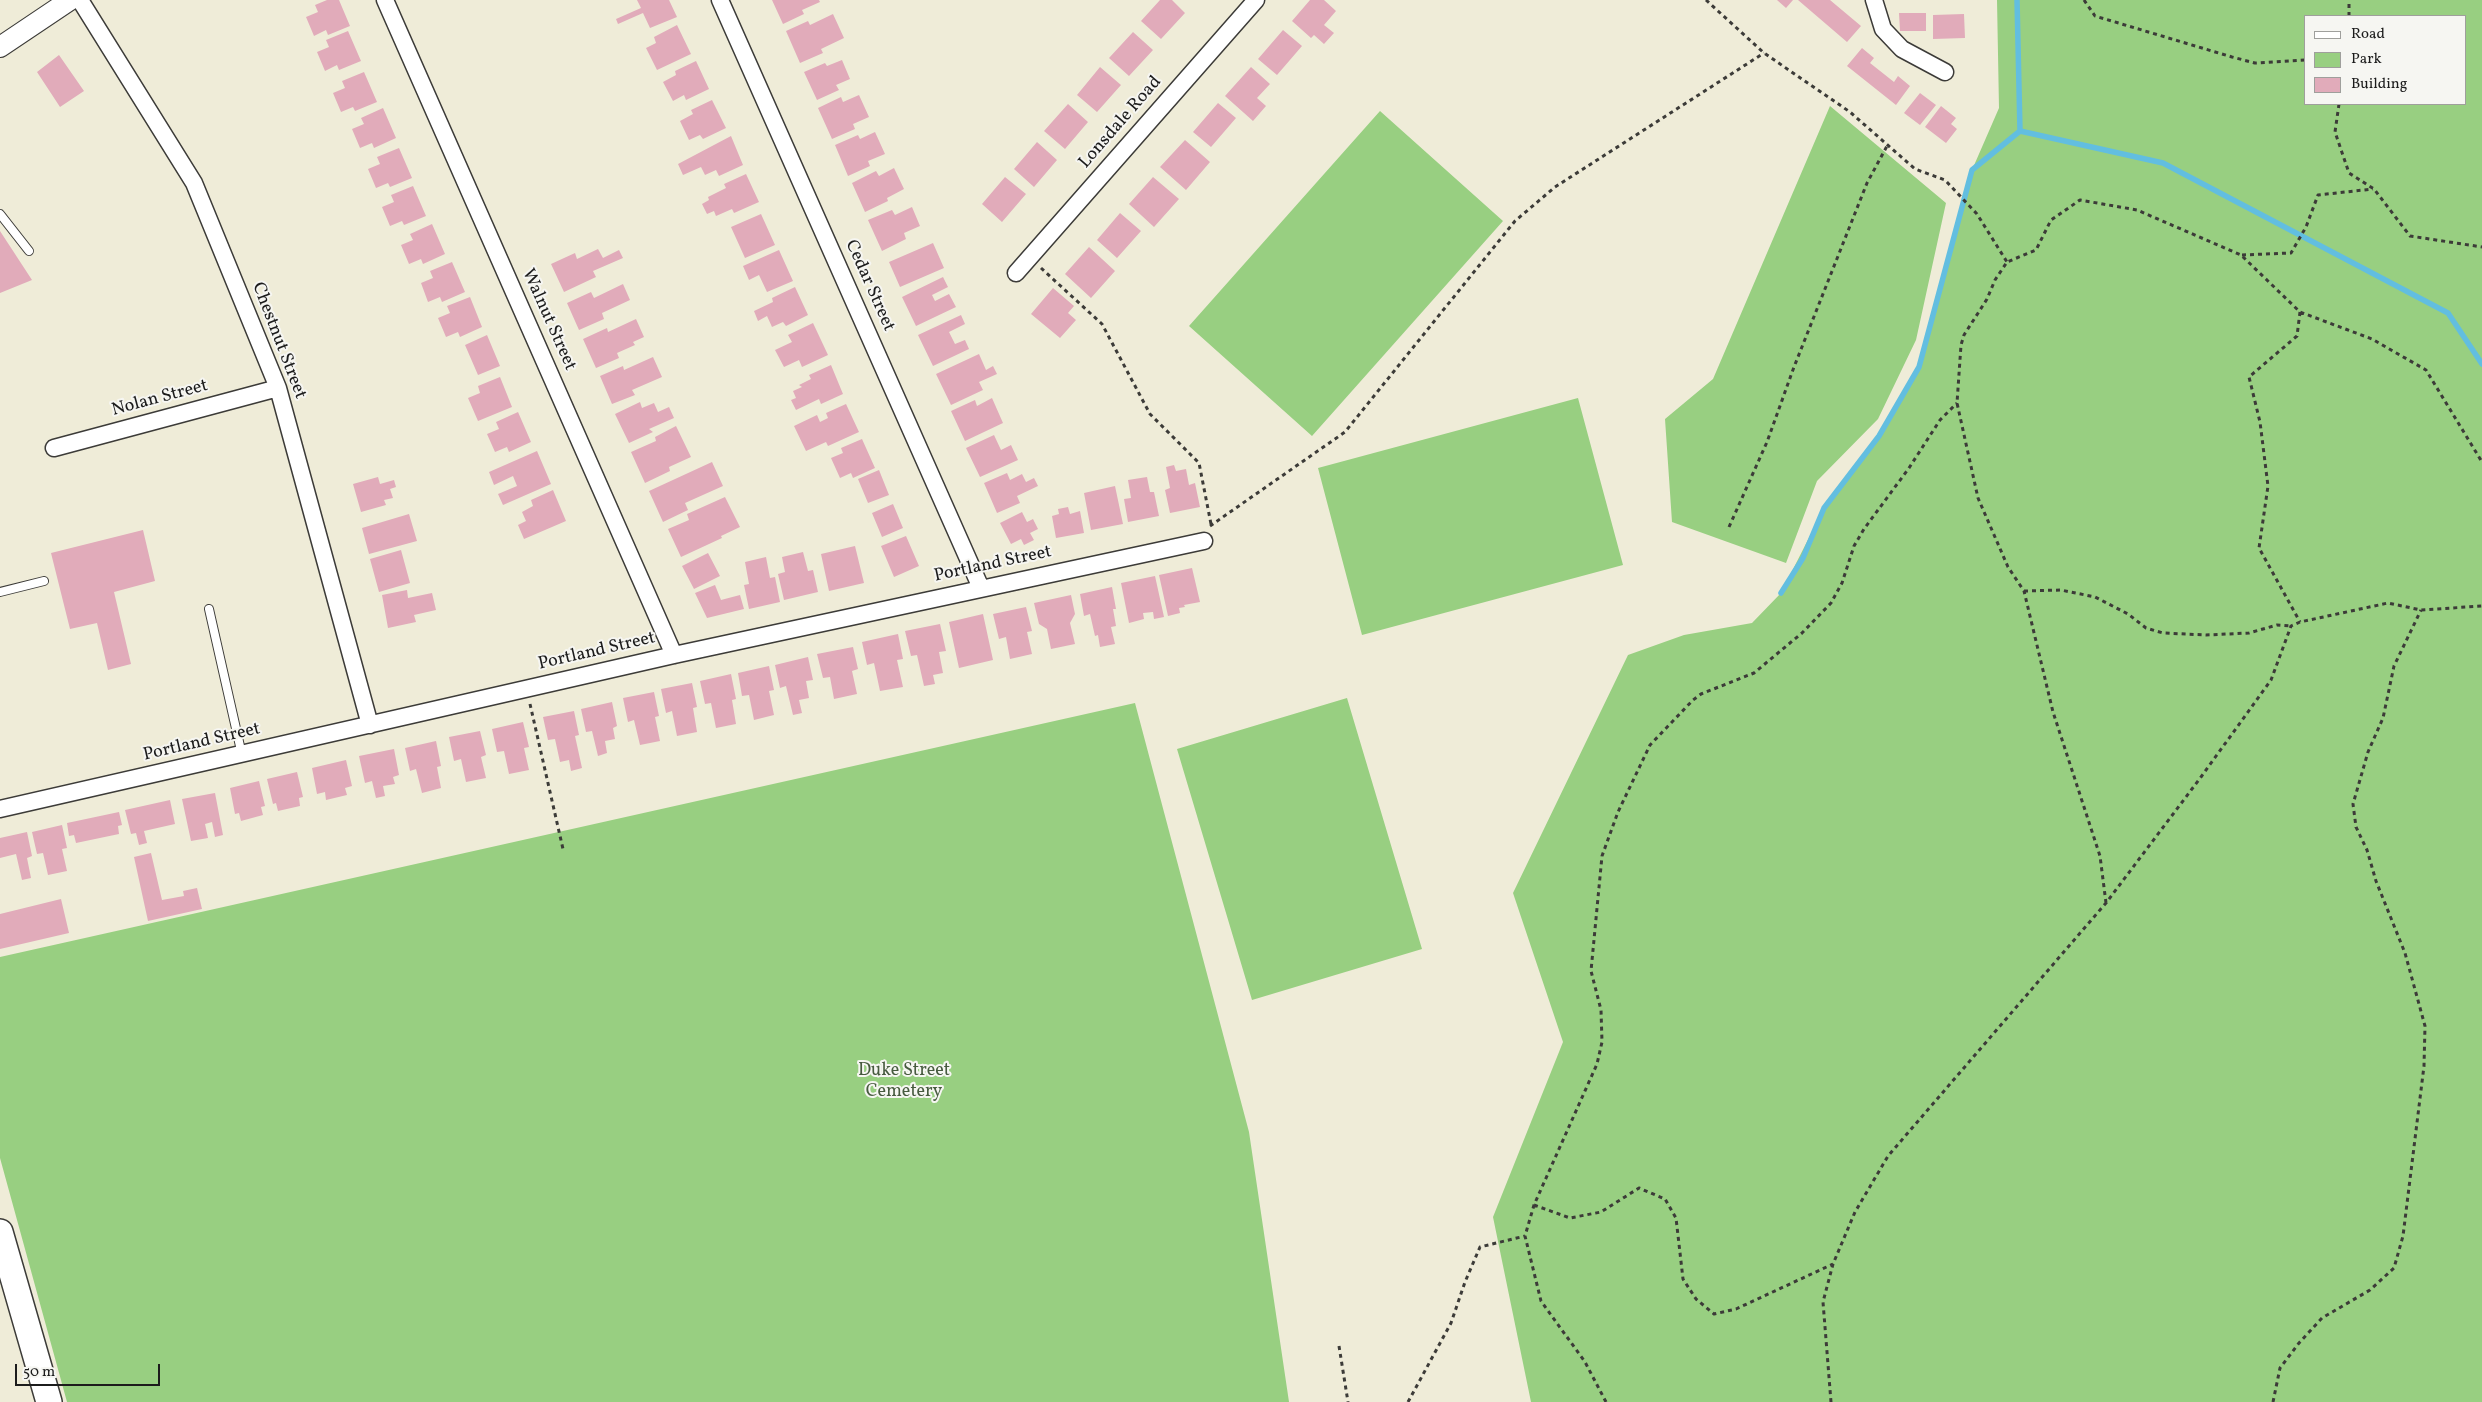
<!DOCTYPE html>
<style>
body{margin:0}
#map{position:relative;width:2482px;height:1402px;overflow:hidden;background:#efecd8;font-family:Vollkorn,serif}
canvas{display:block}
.legend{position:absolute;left:2304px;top:15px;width:162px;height:90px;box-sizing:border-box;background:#f6f6f2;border:1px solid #9f9f9c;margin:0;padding:6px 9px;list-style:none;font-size:15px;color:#1c1c1c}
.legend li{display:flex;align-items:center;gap:10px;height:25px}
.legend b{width:25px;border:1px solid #9f9f9c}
.scale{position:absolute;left:15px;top:1364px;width:145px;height:22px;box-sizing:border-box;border:2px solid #1c1c1c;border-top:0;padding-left:6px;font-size:15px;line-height:18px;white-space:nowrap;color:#1c1c1c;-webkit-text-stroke:4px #f6f6f2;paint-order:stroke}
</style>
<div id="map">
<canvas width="2482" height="1402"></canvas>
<ul class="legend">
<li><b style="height:6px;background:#fff"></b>Road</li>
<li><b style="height:14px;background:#98cf81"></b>Park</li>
<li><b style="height:14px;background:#e1abba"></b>Building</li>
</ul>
<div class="scale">50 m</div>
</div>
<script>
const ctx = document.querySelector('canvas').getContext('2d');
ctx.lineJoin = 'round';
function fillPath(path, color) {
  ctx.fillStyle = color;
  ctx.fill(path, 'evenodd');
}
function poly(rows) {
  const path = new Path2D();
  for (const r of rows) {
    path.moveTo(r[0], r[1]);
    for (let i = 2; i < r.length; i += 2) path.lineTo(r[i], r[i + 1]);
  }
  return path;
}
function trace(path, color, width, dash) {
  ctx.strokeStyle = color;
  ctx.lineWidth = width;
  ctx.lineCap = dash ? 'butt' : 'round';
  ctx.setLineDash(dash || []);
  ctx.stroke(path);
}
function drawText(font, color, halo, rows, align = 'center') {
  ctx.font = font + ' Vollkorn,serif';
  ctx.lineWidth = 4;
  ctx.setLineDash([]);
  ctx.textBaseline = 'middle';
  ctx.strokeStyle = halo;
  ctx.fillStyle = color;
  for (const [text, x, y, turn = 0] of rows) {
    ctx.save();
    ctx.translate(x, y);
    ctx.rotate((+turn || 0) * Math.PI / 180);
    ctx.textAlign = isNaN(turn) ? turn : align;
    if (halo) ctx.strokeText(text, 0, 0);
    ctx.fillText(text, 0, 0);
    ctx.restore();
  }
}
const green = poly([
 [1997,0,2482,0,2482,1402,1531,1402,1493,1217,1563,1042,1513,893,1628,655,1684,635,1752,623,1781,593,1824,508,1879,436,1919,367,1972,170,1999,108],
 [2306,16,2466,16,2466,104,2306,104],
 [1830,106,1946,203,1916,340,1878,419,1817,481,1786,563,1672,522,1665,419,1713,379],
 [1380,111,1503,221,1312,436,1189,326],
 [1578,398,1623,565,1362,635,1318,468],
 [1347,698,1422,949,1252,1000,1177,749],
 [1135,703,1249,1132,1289,1402,67,1402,0,1158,0,957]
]);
const stream = poly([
 [2017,0,2020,131],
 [2020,131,2163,163,2448,313,2482,364],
 [1781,593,1803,558,1824,508,1879,436,1919,367,1972,170,2020,131]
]);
const building = poly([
 [327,0,339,0,350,26,328,35,326,30,314,36,306,17,318,12,315,5],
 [637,0,669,0,677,17,650,28,643,13,618,24,616,19,641,8],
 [772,0,819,0,820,2,802,10,804,14,783,24],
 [1160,0,1172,0,1185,13,1161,39,1141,21],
 [1310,0,1324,0,1336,11,1324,25,1334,33,1324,44,1314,35,1311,38,1292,21],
 [1777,0,1793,0,1786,8],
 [1798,0,1830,0,1861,26,1847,42],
 [1899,13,1926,13,1926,31,1900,31],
 [833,14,844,38,821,49,823,53,800,63,786,31,808,21,810,25],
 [1964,14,1965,38,1933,39,1933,15],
 [677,25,691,54,657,70,646,48,656,43,654,37],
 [1283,30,1302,46,1277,75,1258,59],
 [348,31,361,61,339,70,337,65,325,71,317,52,329,47,326,40],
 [1133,32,1153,50,1129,76,1109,58],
 [1862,48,1874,58,1870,63,1894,82,1898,76,1910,86,1896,105,1847,66],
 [59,55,84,91,60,107,37,72],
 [842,60,850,79,836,85,839,90,817,100,804,72,825,63,827,66],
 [696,61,709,89,686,100,684,95,673,101,663,82,676,75,675,71],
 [1100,67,1121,85,1097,112,1077,95],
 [1251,67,1270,84,1257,98,1266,106,1253,121,1225,96],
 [364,72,377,102,355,111,353,107,341,112,333,93,345,88,342,81],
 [1920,93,1936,105,1920,125,1904,113],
 [859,95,869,117,853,124,855,129,832,139,818,108,841,97,843,102],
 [712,100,726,128,703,139,700,135,689,140,680,121,693,114,691,110],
 [1218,103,1236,118,1211,147,1193,132],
 [1068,104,1088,122,1065,149,1044,131],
 [1941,106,1956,118,1951,124,1957,129,1946,143,1925,127],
 [383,108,396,138,374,148,372,143,360,148,352,129,364,124,361,118],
 [875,132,885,154,868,161,870,166,848,176,835,145,858,135,860,139],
 [731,136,743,165,719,176,716,170,705,175,701,167,683,175,678,164],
 [1185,140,1210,162,1186,190,1160,167],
 [1037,142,1057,160,1034,187,1014,169],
 [399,148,412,178,390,187,388,183,376,188,368,169,380,164,377,157],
 [894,168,904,189,887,198,888,201,865,212,852,183,876,171,879,176],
 [746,174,759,202,734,213,732,209,716,216,714,211,707,214,702,204,709,200,708,197,726,188,724,184],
 [1005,177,1026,194,1002,222,982,204],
 [1153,177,1179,199,1154,227,1129,204],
 [413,186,426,216,404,225,402,221,390,226,382,207,394,202,391,195],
 [912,207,920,226,904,233,906,239,882,251,868,220,892,210,895,215],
 [1120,213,1141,231,1117,258,1097,240],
 [761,214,775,245,745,258,731,227],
 [432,224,445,254,423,264,421,259,409,264,401,245,413,240,410,234],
 [0,231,32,280,0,293],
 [933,243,944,268,900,287,889,262],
 [1089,247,1115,271,1091,298,1065,274],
 [598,249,603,258,619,250,623,258,593,271,596,277,564,292,551,264,575,253,577,259],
 [779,250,793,281,767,292,759,275,749,280,743,266],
 [452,262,465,292,442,302,440,297,428,302,421,283,433,278,430,271],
 [943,277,948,287,932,295,935,301,949,294,956,307,916,326,902,297],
 [623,284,630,300,602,313,604,319,579,330,567,303,591,292,594,298],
 [795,287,808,315,786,326,783,322,772,327,767,316,758,321,754,311,773,302,772,298],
 [1053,288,1074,306,1068,313,1076,320,1060,338,1031,314],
 [470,297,482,327,460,337,458,332,446,337,438,318,450,313,447,306],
 [961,315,965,324,949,332,955,344,965,340,969,349,933,366,918,335],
 [636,319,644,337,633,342,635,345,617,353,619,358,596,368,583,339,607,328,608,332],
 [813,323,828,355,802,367,799,360,784,367,775,350,792,342,788,335],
 [487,335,500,366,478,375,465,345],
 [979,354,986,370,993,366,997,374,979,382,983,390,951,405,936,374],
 [653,357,662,377,632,390,635,395,612,404,600,376,623,366,624,370],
 [831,365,843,394,821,404,819,399,796,410,791,400,796,398,793,391,802,387,799,385,811,379,809,375],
 [500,377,512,407,478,421,468,398,480,393,478,386],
 [992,398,1003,423,965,441,951,411,975,400,977,406],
 [640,402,642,408,654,403,658,412,669,407,674,418,649,429,653,432,629,443,615,414],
 [846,404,859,432,828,446,826,442,806,451,794,426,817,415,820,422,828,418,826,413],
 [518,412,531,442,509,452,507,447,495,452,487,434,499,429,496,422],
 [676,426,691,457,669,467,670,471,645,483,631,452,656,441,655,437],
 [994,435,1001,450,1011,445,1018,460,980,477,966,448],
 [862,439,875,468,853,478,851,473,840,478,831,458,843,453,841,448],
 [537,451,551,484,503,505,498,494,517,486,513,476,494,485,489,472],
 [712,462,723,486,685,503,688,510,663,522,649,491],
 [1174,465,1176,471,1186,469,1189,485,1195,483,1200,507,1170,513,1165,490,1170,488,1166,467],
 [879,470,889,495,868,503,858,479],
 [1007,473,1010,480,1022,474,1026,482,1034,478,1038,486,1017,496,1020,503,997,513,984,483],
 [378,477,380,484,394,480,396,487,390,489,393,498,384,500,386,505,361,512,353,484],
 [1147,477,1150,492,1154,492,1159,516,1128,522,1124,499,1131,498,1128,480],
 [1115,486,1123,524,1091,530,1084,493],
 [553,490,566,521,524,539,518,525,526,521,522,512,533,506,531,500],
 [725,497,740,527,721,536,722,538,681,557,668,529,689,520,687,514],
 [893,504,903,528,882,537,872,513],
 [1068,507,1070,514,1080,511,1084,533,1056,538,1052,516,1059,514,1058,509],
 [1022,512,1027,522,1033,519,1038,529,1030,533,1034,540,1024,545,1021,539,1011,544,1000,523],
 [409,514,417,541,369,554,362,528],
 [143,530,155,581,114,592,131,664,108,670,97,623,70,629,51,553],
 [906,536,919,566,894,577,881,546],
 [855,546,864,583,829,591,821,554],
 [401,550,410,583,379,592,370,559],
 [803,552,808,571,813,570,818,592,784,600,778,574,785,572,782,557],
 [708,553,720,576,694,589,682,566],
 [766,557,770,578,775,577,780,602,749,609,744,585,749,584,745,562],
 [1192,568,1200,602,1184,605,1185,607,1179,608,1180,613,1168,616,1159,575],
 [1155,576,1164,617,1154,619,1153,612,1143,613,1144,619,1129,623,1121,583],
 [715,585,721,600,740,595,744,609,707,618,695,593],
 [1112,587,1116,609,1113,609,1116,626,1111,627,1115,644,1100,647,1098,635,1095,636,1090,614,1084,616,1080,594],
 [407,590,408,598,432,593,436,610,414,615,416,622,388,628,382,595],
 [1071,595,1075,614,1070,623,1075,644,1051,649,1047,629,1039,624,1034,603],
 [1026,607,1032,631,1027,632,1032,654,1010,659,1006,637,999,639,993,614],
 [983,614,993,660,959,668,949,622],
 [940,624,946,651,939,652,943,673,933,675,935,684,924,686,917,655,911,656,905,631],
 [898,634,903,659,897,660,903,687,880,691,874,663,867,665,862,642],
 [853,647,858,669,852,671,857,694,834,699,830,677,823,678,817,654],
 [808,657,813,680,806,681,809,698,799,700,802,713,793,715,786,686,780,688,775,665],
 [769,666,774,690,769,691,774,715,754,720,749,695,742,696,738,673],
 [731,674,736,699,732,700,736,724,716,728,711,703,705,704,700,681],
 [692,683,697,707,693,708,697,732,677,736,672,711,666,713,661,689],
 [654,692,659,716,655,717,660,741,640,745,634,720,628,722,623,698],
 [612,702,617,726,613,728,615,739,605,741,607,753,598,756,592,731,586,732,581,709],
 [574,711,579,735,575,736,582,768,571,771,569,760,560,762,555,739,548,740,543,717],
 [523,722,529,747,524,748,529,770,509,774,504,751,497,752,492,729],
 [480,731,486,755,481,757,486,778,466,782,461,759,454,761,449,737],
 [436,741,441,766,437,767,441,788,422,793,416,769,410,771,405,748],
 [394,749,399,775,393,777,395,784,383,786,385,796,376,798,372,781,365,783,359,756],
 [346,760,352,786,345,788,347,795,326,800,325,792,317,794,312,768],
 [297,772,303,797,299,798,300,806,278,811,276,803,273,804,267,779],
 [259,781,265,806,261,807,263,815,241,821,239,813,235,814,230,788],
 [215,793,223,835,215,837,212,822,205,824,208,838,191,841,182,799],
 [170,800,175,824,144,831,147,843,139,845,136,833,131,834,125,810],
 [119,812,122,825,118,826,119,834,76,843,74,835,69,836,67,823],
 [62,825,67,848,62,849,67,871,48,875,43,853,37,854,32,832],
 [27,832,32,856,27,858,31,878,22,880,16,854,0,858,0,838],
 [151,853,162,900,184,896,183,891,197,888,202,909,148,921,134,857],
 [61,899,69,933,0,949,0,914]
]);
const path = poly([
 [1706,0,1764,53,1850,112,1915,169,1945,180,1977,214,2007,262],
 [2084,0,2095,16,2232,57,2255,63,2306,60],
 [2349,16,2349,0],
 [2339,104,2335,132,2349,173,2374,189,2410,236,2482,247],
 [2242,255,2291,253,2306,227,2318,195,2373,189],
 [1041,268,1102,324,1150,414,1199,463,1211,524],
 [2300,312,2297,336,2249,377,2260,422,2268,486,2259,548,2300,622],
 [1210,526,1345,432,1515,221,1555,187,1764,53],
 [1729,527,1767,442,1794,367,1867,183,1887,146],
 [2024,591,2061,590,2095,597,2128,614,2146,628,2163,633,2206,635,2249,633,2277,625,2291,626],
 [530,704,563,849],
 [2106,903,2100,856,2053,712,2024,591,2008,567,1978,498,1957,403,1961,345,1964,335,1987,299,1995,280,2007,262,2036,250,2051,220,2080,200,2137,210,2241,255,2300,312,2372,339,2426,370,2482,462],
 [1534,1205,1570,1218,1601,1212,1639,1188,1665,1199,1676,1218,1683,1279,1696,1299,1714,1314,1736,1309,1833,1264],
 [1339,1346,1348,1402],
 [1408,1402,1451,1323,1465,1282,1480,1247,1525,1236],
 [1606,1402,1585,1362,1541,1301,1525,1236,1534,1205,1597,1064,1602,1042,1601,1010,1591,971,1602,856,1618,812,1650,745,1693,700,1701,694,1754,673,1802,633,1831,603,1842,583,1854,546,1864,529,1909,468,1940,420,1957,403],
 [1831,1402,1823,1302,1833,1264,1855,1212,1888,1156,2106,903,2201,777,2271,680,2291,626,2300,622,2388,603,2421,610,2482,606],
 [2273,1402,2280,1368,2299,1343,2322,1318,2370,1290,2394,1268,2403,1236,2424,1066,2425,1026,2405,953,2376,881,2367,850,2356,827,2353,804,2368,752,2383,718,2394,666,2421,610]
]);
const service = poly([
 [0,214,29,251],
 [0,592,44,581],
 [209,609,242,755]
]);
const minor = poly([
 [80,0,194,183,278,388,370,725],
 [385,0,674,655],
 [720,0,981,588],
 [1874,0,1883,29,1902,49,1945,72],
 [1016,273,1256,0],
 [54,448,278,388],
 [0,809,674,655,1204,541]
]);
const tertiary = poly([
 [0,47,70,0]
]);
const primary = poly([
 [0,1232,49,1402]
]);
const streetNames = [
 ["Lonsdale Road",1121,123,-49],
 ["Cedar Street",869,286,66],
 ["Walnut Street",548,320,66],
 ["Chestnut Street",278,341,69],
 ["Nolan Street",160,399,-15],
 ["Portland Street",993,565,-12],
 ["Portland Street",597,652,-13],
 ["Portland Street",202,743,-13]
];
const parkNames = [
 ["Duke Street",904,1072],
 ["Cemetery",904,1093]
];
fillPath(green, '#98cf81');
trace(stream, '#62bee0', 5.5);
fillPath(building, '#e1abba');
trace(service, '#3c3b38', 10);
trace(minor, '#3c3b38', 19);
trace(tertiary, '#3c3b38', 22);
trace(primary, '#3c3b38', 28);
trace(path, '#3c3b38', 3, [4, 4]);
trace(service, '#fff', 8);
trace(minor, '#fff', 16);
trace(tertiary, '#fff', 20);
trace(primary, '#fff', 25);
drawText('18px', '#1c1c1c', '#f6f6f2', streetNames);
drawText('18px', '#475b3f', '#f6f6f2', parkNames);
</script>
